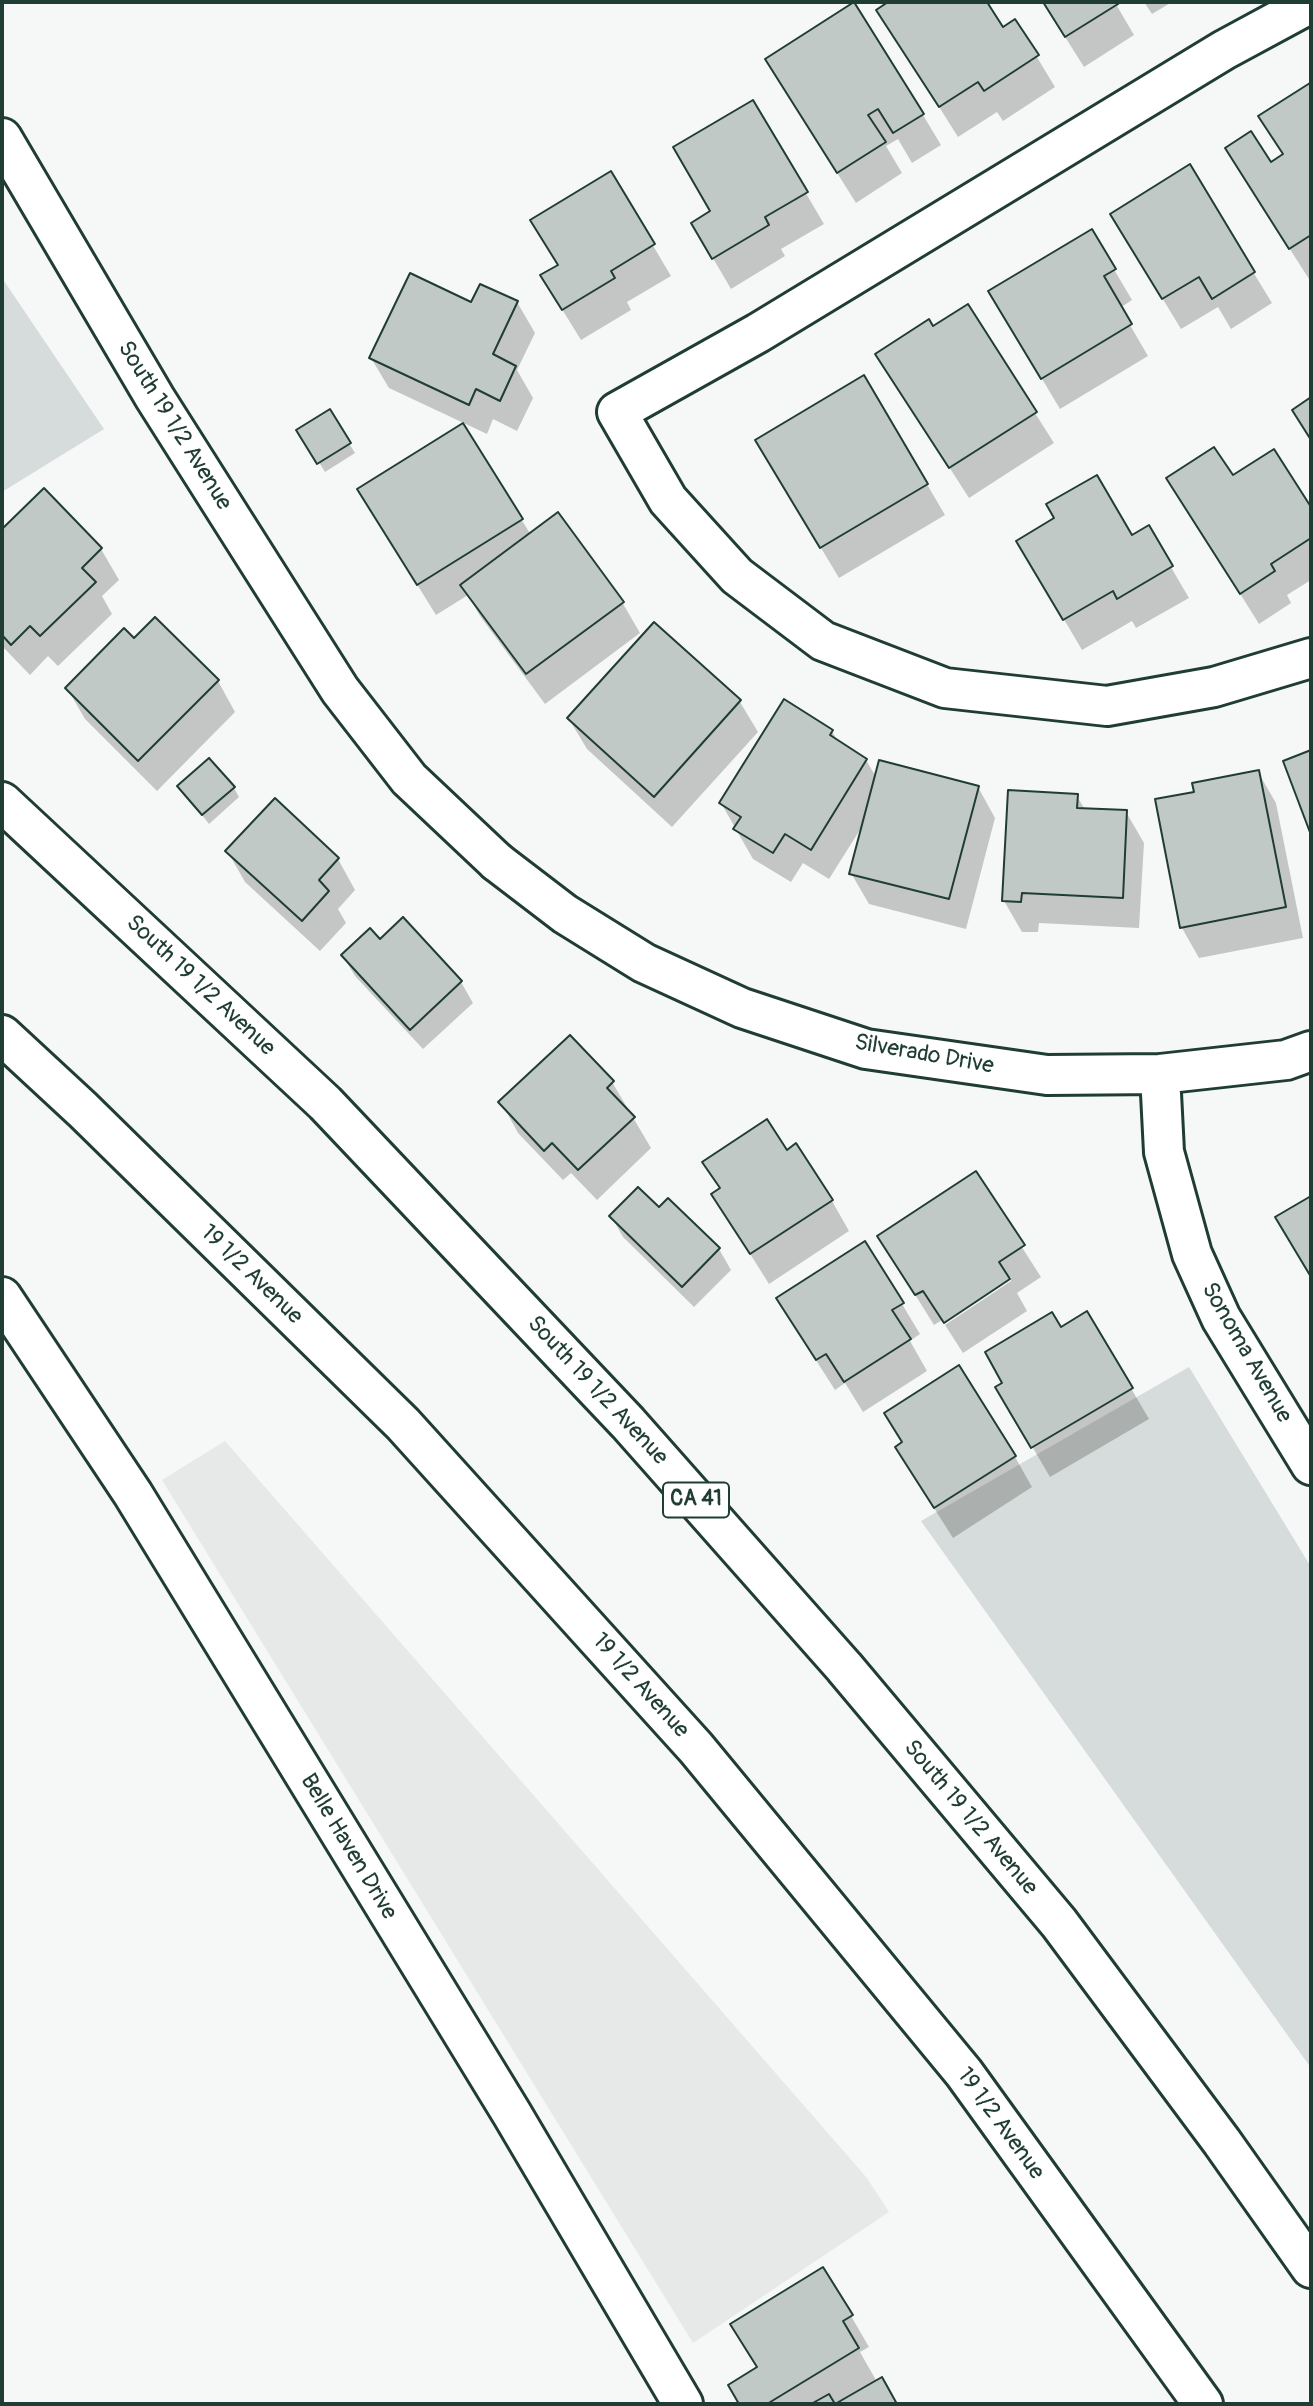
<!DOCTYPE html>
<style>
body{margin:0}
#map{position:relative;width:1313px;height:2406px;overflow:hidden;background:#f6f7f7;font-family:Pangolin,sans-serif}
canvas{display:block}
.frame{position:absolute;inset:0;border:4px solid #1f3d34;pointer-events:none}
</style>
<div id="map">
<canvas width="1313" height="2406"></canvas>
<div class="frame"></div>
</div>
<script>
const ctx = document.querySelector('canvas').getContext('2d');
ctx.lineJoin = 'round';
function fillPath(path, color) {
  ctx.fillStyle = color;
  ctx.fill(path, 'evenodd');
}
function poly(rows) {
  const path = new Path2D();
  for (const r of rows) {
    path.moveTo(r[0], r[1]);
    for (let i = 2; i < r.length; i += 2) path.lineTo(r[i], r[i + 1]);
  }
  return path;
}
function trace(path, color, width, dash) {
  ctx.strokeStyle = color;
  ctx.lineWidth = width;
  ctx.lineCap = dash ? 'butt' : 'round';
  ctx.setLineDash(dash || []);
  ctx.stroke(path);
}
function drawText(font, color, halo, rows, align = 'center') {
  ctx.font = font + ' Pangolin,sans-serif';
  ctx.lineWidth = 6;
  ctx.setLineDash([]);
  ctx.textBaseline = 'middle';
  ctx.strokeStyle = halo;
  ctx.fillStyle = color;
  for (const [text, x, y, turn = 0] of rows) {
    ctx.save();
    ctx.translate(x, y);
    ctx.rotate((+turn || 0) * Math.PI / 180);
    ctx.textAlign = isNaN(turn) ? turn : align;
    if (halo) ctx.strokeText(text, 0, 0);
    ctx.fillText(text, 0, 0);
    ctx.restore();
  }
}
const built = poly([
 [225,1441,867,2178,889,2212,693,2343,162,1480]
]);
const green = poly([
 [2,278,104,429,2,492],
 [1189,1367,1311,1567,1311,2068,921,1521]
]);
const shadow = poly([
 [891,2,985,2,1003,29,1015,21,1055,87,1003,121,997,112,958,137,878,10],
 [1043,2,1123,2,1117,6,1134,35,1084,67],
 [1144,2,1172,2,1152,14],
 [1309,86,1311,89,1311,277,1309,279,1245,179,1284,156,1261,117],
 [785,90,923,115,941,145,912,163,898,139,886,146,902,173,856,203],
 [752,102,824,224,781,249,785,256,731,289,693,224,713,212],
 [1189,167,1272,303,1231,329,1218,307,1181,329,1130,245],
 [610,173,671,276,627,302,631,310,581,340,560,306,559,266],
 [1092,232,1132,300,1120,308,1148,356,1060,409,1008,322],
 [517,302,535,333,517,370,533,398,517,431,493,419,487,434,389,388,371,358],
 [967,306,1054,443,969,498,877,355,933,329],
 [864,377,945,515,839,578,775,471],
 [329,411,355,453,325,472,299,430],
 [463,425,531,535,622,602,640,633,545,704,480,616,468,595,436,615,377,520],
 [1274,451,1311,510,1311,580,1287,595,1291,603,1259,624,1168,478,1232,478],
 [44,491,101,549,119,580,102,596,112,614,58,666,48,656,30,675,2,646,2,532],
 [1148,528,1189,598,1136,628,1132,621,1082,650,1018,541,1131,538],
 [654,624,740,702,758,732,672,827,587,749,569,719],
 [134,641,218,681,235,712,157,791,85,719,67,688],
 [832,731,838,742,866,760,876,777,978,787,995,818,966,929,869,904,851,873,863,825,829,879,803,863,791,882,753,859,721,803],
 [1258,772,1276,803,1303,938,1199,958,1182,928,1157,801,1196,793],
 [179,786,234,788,239,797,209,824],
 [1077,796,1085,810,1126,812,1144,843,1139,928,1039,923,1038,932,1022,932,1004,901],
 [228,852,338,859,355,890,338,909,346,923,320,951,245,882],
 [380,941,461,982,473,1003,423,1049,355,976,343,956],
 [612,1082,651,1148,597,1200,571,1173,563,1180,518,1133,501,1102],
 [786,1152,832,1201,849,1231,769,1284,713,1195,721,1190,705,1162],
 [975,1174,1041,1277,1017,1293,1027,1311,963,1353,945,1325,1011,1281,1011,1277,934,1325,879,1237],
 [659,1210,719,1249,731,1270,694,1307,623,1237,611,1216],
 [902,1304,920,1334,910,1341,927,1371,863,1412,845,1383,835,1390,796,1329],
 [1087,1313,1149,1419,1050,1477,998,1388],
 [1015,1457,1032,1487,953,1538,915,1478],
 [851,2316,869,2347,860,2352,877,2382,881,2379,896,2404,741,2404,730,2386]
]);
const building = poly([
 [854,2,924,114,893,133,878,109,868,115,886,142,837,173,765,59,854,2],
 [888,2,987,2,1003,27,1015,19,1039,55,984,91,978,82,939,107,876,10,888,2],
 [1043,2,1117,2,1118,4,1065,37,1043,2],
 [1310,83,1311,235,1289,249,1225,148,1251,131,1271,162,1283,154,1258,116,1310,83],
 [753,100,808,192,765,217,769,225,712,259,691,223,710,211,673,147,753,100],
 [1190,164,1255,272,1212,299,1199,277,1162,299,1110,214,1190,164],
 [611,171,655,244,611,271,615,278,562,310,540,275,558,265,530,220,611,171],
 [1092,229,1116,269,1104,276,1132,324,1041,379,988,291,1092,229],
 [410,273,471,302,480,284,518,301,493,354,516,366,500,401,476,389,469,405,369,358,410,273],
 [968,304,1037,412,949,468,875,354,929,319,933,326,968,304],
 [864,375,928,484,820,548,755,440,864,375],
 [1311,397,1311,440,1292,410,1311,397],
 [330,409,351,443,317,464,296,430,330,409],
 [463,423,523,519,417,585,357,489,463,423],
 [1214,447,1233,475,1274,449,1311,507,1311,538,1271,564,1275,571,1240,594,1166,478,1214,447],
 [1097,475,1132,535,1149,525,1173,566,1117,599,1113,591,1063,620,1016,541,1054,518,1046,504,1097,475],
 [44,488,102,548,82,568,96,582,40,636,30,626,11,645,2,635,2,529,44,488],
 [558,512,624,602,526,674,460,585,558,512],
 [155,617,219,680,138,761,65,688,124,628,134,638,155,617],
 [654,622,741,700,654,797,567,718,654,622],
 [784,699,833,730,830,735,867,759,811,850,785,834,773,853,733,829,741,817,719,803,784,699],
 [1311,750,1311,835,1283,761,1311,750],
 [209,758,235,787,202,815,177,786,209,758],
 [879,760,979,786,949,899,849,874,879,760],
 [1259,770,1286,907,1180,928,1155,799,1194,792,1192,783,1259,770],
 [1008,790,1078,794,1077,808,1127,810,1123,898,1022,893,1021,902,1002,901,1008,790],
 [275,798,339,858,319,880,329,891,302,921,225,851,275,798],
 [403,917,462,981,410,1030,341,955,370,928,380,939,403,917],
 [570,1035,614,1081,607,1088,635,1117,578,1170,552,1143,544,1151,498,1102,570,1035],
 [767,1119,787,1150,796,1143,833,1200,750,1254,711,1194,720,1188,702,1162,767,1119],
 [976,1171,1025,1245,999,1262,1010,1279,944,1323,923,1291,915,1295,877,1236,976,1171],
 [638,1187,659,1207,668,1198,720,1248,682,1287,609,1216,638,1187],
 [1311,1196,1311,1277,1275,1217,1311,1196],
 [865,1241,904,1303,892,1310,911,1339,844,1382,826,1354,816,1360,776,1298,865,1241],
 [1087,1311,1133,1388,1031,1448,995,1387,1002,1383,985,1352,1052,1312,1061,1327,1087,1311],
 [959,1365,1016,1456,934,1508,895,1447,902,1442,884,1413,959,1365],
 [823,2267,853,2315,843,2321,859,2348,767,2404,739,2404,728,2385,757,2367,730,2324,823,2267],
 [882,2377,897,2404,835,2404,882,2377],
 [829,2394,835,2404,811,2404,829,2394]
]);
const minor = poly([
 [1311,3,1224,50,758,333,617,412,668,500,737,576,823,641,945,688,1107,706,1214,687,1311,658],
 [497,862,565,914,644,963,742,1008,866,1049,1047,1075,1160,1074,1286,1060,1311,1051],
 [1160,1074,1164,1152,1192,1254,1221,1318,1311,1465],
 [2,1297,133,1494,512,2114,683,2404]
]);
const tertiary = poly([
 [2,138,155,398,340,690,409,779,497,862]
]);
const trunk = poly([
 [2,802,325,1103,628,1423,844,1667,1059,1923,1222,2142,1311,2268],
 [2,1035,83,1110,403,1424,696,1748,964,2073,1203,2404]
]);
const shields = [
 [696,1500,66]
];
const shieldNames = [
 ["CA 41",696,1500]
];
const streetNames = [
 ["South 19 1/2 Avenue",174,426,58],
 ["South 19 1/2 Avenue",200,986,43],
 ["Silverado Drive",924,1055,10],
 ["19 1/2 Avenue",251,1275,44],
 ["Sonoma Avenue",1246,1353,60],
 ["South 19 1/2 Avenue",597,1391,47],
 ["19 1/2 Avenue",640,1686,48],
 ["South 19 1/2 Avenue",970,1818,50],
 ["Belle Haven Drive",348,1847,59],
 ["19 1/2 Avenue",1000,2124,54]
];
fillPath(built, '#e6e9e8');
fillPath(green, '#d6dcdb');
fillPath(shadow, '#0003');
fillPath(building, '#c0c9c6');
trace(building, '#1f3d34', 2);
trace(minor, '#1f3d34', 44);
trace(tertiary, '#1f3d34', 44);
trace(trunk, '#1f3d34', 44);
trace(minor, '#fff', 38);
trace(tertiary, '#fff', 38);
trace(trunk, '#fff', 38);
for (const [x, y, w] of shields) {
  const box = new Path2D();
  box.roundRect(x - w / 2, y - 17.5, w, 35, 5);
  ctx.fillStyle = '#fff';
  ctx.fill(box);
  trace(box, '#1f3d34', 2);
}
drawText('bold 21px', '#1f3d34', null, shieldNames);
drawText('23px', '#1f3d34', '#fff', streetNames);
</script>
